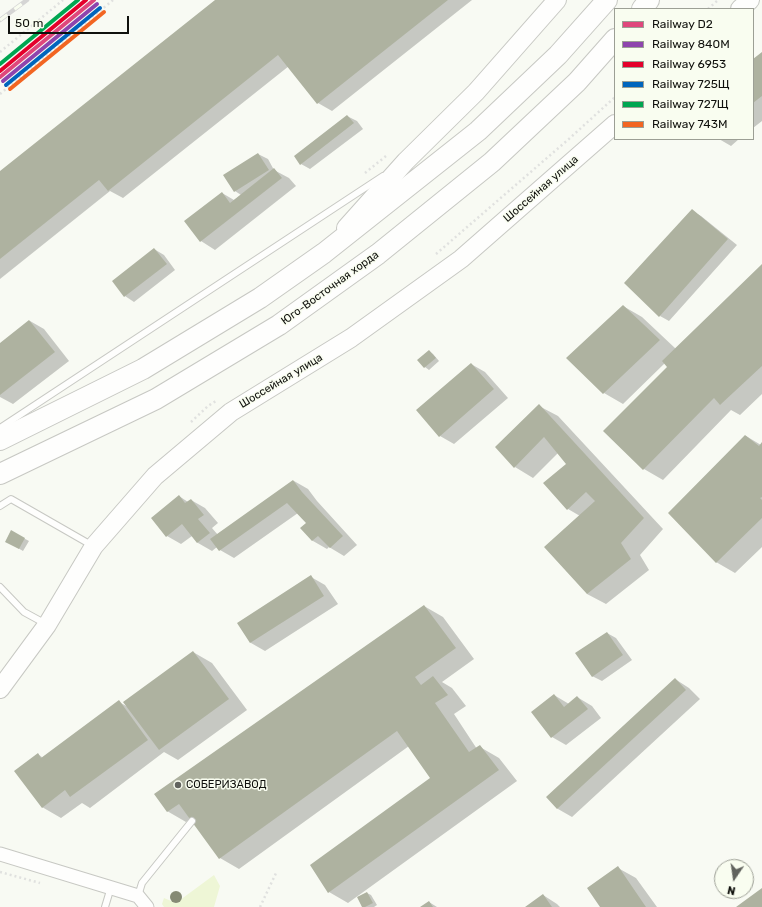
<!DOCTYPE html>
<meta charset="utf-8">
<style>
body{margin:0}
#map{position:relative;width:762px;height:907px;overflow:hidden;background:#f8faf3;font-family:Rubik,sans-serif}
canvas{display:block}
.legend{position:absolute;left:614px;top:8px;width:140px;height:132px;box-sizing:border-box;background:#f9fdf0;border:1px solid #9c9f95;margin:0;padding:5px 7px;list-style:none;font-size:12px;color:#10110d}
.legend li{display:flex;align-items:center;gap:8px;height:20px}
.legend b{width:20px;border:1px solid #9c9f95}
.north{position:absolute;left:714px;top:859px;width:40px;height:40px;box-sizing:border-box;background:#f9fdf0;border:1px solid #9c9f95;border-radius:50%;rotate:193deg;font-size:11px;font-weight:700;line-height:16px;text-align:center;color:#10110d}
.north::after{content:'';display:block;margin:auto;width:14px;height:18px;background:#61635e;clip-path:polygon(50% 0,100% 100%,50% 72%,0 100%)}
.scale{position:absolute;left:8px;top:16px;width:121px;height:18px;box-sizing:border-box;border:2px solid #10110d;border-top:0;padding-left:5px;font-size:12px;line-height:14px;white-space:nowrap;color:#10110d;-webkit-text-stroke:3px #f9fdf0;paint-order:stroke}
</style>
<div id="map">
<canvas width="762" height="907"></canvas>
<ul class="legend">
<li><b style="height:5px;background:#df477c"></b>Railway D2</li>
<li><b style="height:5px;background:#8e44ad"></b>Railway 840М</li>
<li><b style="height:5px;background:#e4002b"></b>Railway 6953</li>
<li><b style="height:5px;background:#0065bd"></b>Railway 725Щ</li>
<li><b style="height:5px;background:#00a651"></b>Railway 727Щ</li>
<li><b style="height:5px;background:#f26522"></b>Railway 743М</li>
</ul>
<div class="north">N</div>
<div class="scale">50 m</div>
</div>
<script>
const ctx = document.querySelector('canvas').getContext('2d');
ctx.lineJoin = 'round';
function fillPath(path, color) {
  ctx.fillStyle = color;
  ctx.fill(path, 'evenodd');
}
function poly(rows) {
  const path = new Path2D();
  for (const r of rows) {
    path.moveTo(r[0], r[1]);
    for (let i = 2; i < r.length; i += 2) path.lineTo(r[i], r[i + 1]);
  }
  return path;
}
function trace(path, color, width, dash) {
  ctx.strokeStyle = color;
  ctx.lineWidth = width;
  ctx.lineCap = dash ? 'butt' : 'round';
  ctx.setLineDash(dash || []);
  ctx.stroke(path);
}
function drawText(font, color, halo, rows, align = 'center') {
  ctx.font = font + ' Rubik,sans-serif';
  ctx.lineWidth = 3;
  ctx.setLineDash([]);
  ctx.textBaseline = 'middle';
  ctx.strokeStyle = halo;
  ctx.fillStyle = color;
  for (const [text, x, y, turn = 0] of rows) {
    ctx.save();
    ctx.translate(x, y);
    ctx.rotate((+turn || 0) * Math.PI / 180);
    ctx.textAlign = isNaN(turn) ? turn : align;
    if (halo) ctx.strokeText(text, 0, 0);
    ctx.fillText(text, 0, 0);
    ctx.restore();
  }
}
const green = poly([
 [214,875,220,886,214,907,164,907,162,904,164,898,176,903]
]);
const shadow = poly([
 [217,0,472,0,332,111,318,103,289,66,123,198,110,191,0,279,0,172],
 [762,54,762,121,753,128,753,61],
 [347,116,357,121,363,129,310,169,301,164],
 [719,139,739,139,731,146],
 [258,154,268,159,274,170,289,178,296,186,215,250,201,241,222,193,234,200,241,195,235,191],
 [692,211,701,216,737,245,669,321,660,316],
 [154,249,164,255,175,270,134,302,125,296],
 [762,266,762,394,740,415,731,410,663,480,644,469,604,431,669,367,665,363,623,404,604,393,623,306,642,317,676,349],
 [30,321,44,329,69,361,13,404,0,397,0,344],
 [429,351,433,354,439,361,429,370,425,367,419,360],
 [471,364,485,372,508,398,454,444,440,436],
 [539,406,558,416,663,529,640,555,649,570,606,604,587,594,580,516,568,509,567,464,558,453,533,478,515,467],
 [746,436,761,445,762,443,762,547,735,573,716,562],
 [294,481,308,489,317,501,357,545,344,556,329,547,327,549,313,541,301,528,307,523,298,513,234,558,220,550,217,547,212,551,198,543,192,536,181,544,167,536,179,496,188,502,191,500,205,508,218,523,212,528,218,535],
 [12,532,29,541,23,551,6,541],
 [311,577,325,585,338,604,265,651,251,643,239,623],
 [424,606,443,617,474,659,442,682,452,688,466,706,454,714,477,749,480,747,499,758,517,781,348,903,329,892,432,779,409,746,239,869,220,858,191,819,186,822,167,811],
 [607,633,616,638,632,660,602,681,592,676],
 [193,652,212,663,247,710,178,760,164,752,90,808,82,803,61,818,42,807,38,754,43,758,119,702,128,707],
 [675,679,689,688,700,699,572,817,558,809,548,797],
 [554,695,569,704,577,697,592,706,601,718,566,745,552,737],
 [618,868,636,878,657,907,601,907],
 [367,893,371,895,377,905,374,907,363,907],
 [543,895,557,904,560,907,526,907],
 [429,902,437,907,421,907]
]);
const building = poly([
 [215,0,448,0,317,104,278,55,108,191,99,180,0,259,0,171],
 [762,52,762,96,753,103,753,59],
 [347,115,354,123,300,165,294,156],
 [258,153,269,170,234,192,223,175],
 [274,168,282,178,200,242,184,221,222,192,230,203],
 [692,209,728,239,659,317,624,283],
 [154,248,167,264,124,297,112,281],
 [762,264,762,366,720,405,714,398,643,470,603,431,667,367,662,361],
 [623,305,660,340,603,394,566,358],
 [29,320,55,352,0,395,0,343],
 [429,350,436,358,424,368,417,360],
 [471,363,494,389,439,437,416,410],
 [539,404,644,518,621,543,631,559,587,594,544,547,595,501,586,492,567,510,543,483,566,464,544,437,514,468,495,447],
 [745,435,759,446,762,442,762,497,760,498,762,500,762,518,716,563,668,513],
 [293,480,302,492,343,536,330,548,318,536,312,541,300,528,306,523,287,503,219,551,210,539],
 [179,495,185,503,191,499,204,515,198,519,210,533,197,543,182,524,166,537,151,518],
 [11,530,25,538,19,549,5,542],
 [311,575,324,596,250,643,237,623],
 [424,605,456,648,415,677,421,685,433,676,448,695,435,703,469,752,480,745,499,770,328,893,310,865,430,778,397,731,219,859,179,804,167,812,154,794],
 [607,632,623,655,592,677,575,653],
 [193,651,229,699,159,750,123,702],
 [675,678,686,690,557,809,546,797],
 [554,694,564,707,577,696,588,709,551,738,531,712],
 [119,700,148,740,70,797,65,790,42,808,14,771,38,753,41,758],
 [618,866,646,907,600,907,587,888],
 [762,888,762,907,736,907],
 [367,892,373,903,365,907,362,907,357,897],
 [543,894,552,907,525,907],
 [429,901,433,907,420,907]
]);
const path = poly([
 [708,9,718,0],
 [0,52,63,0],
 [0,94,113,0],
 [365,173,386,156],
 [436,254,570,138,615,97],
 [191,422,208,406,216,401],
 [0,872,40,883],
 [260,907,277,871]
]);
const service = poly([
 [0,428,383,176],
 [0,506,11,499,93,546],
 [0,587,24,612,46,624],
 [138,896,142,883,192,821],
 [105,907,111,887]
]);
const minor = poly([
 [0,854,138,896,147,907]
]);
const secondary = poly([
 [740,9,750,0],
 [346,228,406,161,476,92,557,0],
 [0,689,47,625,94,546,155,476,231,412,351,338,461,259,615,124]
]);
const primary = poly([
 [642,9,649,0],
 [0,440,143,369,260,298,324,253,478,131,558,55,607,0],
 [0,474,156,399,279,325,378,254,492,162,577,82,615,39]
]);
const rail = poly([
 [0,20,27,0]
]);
const rail1 = poly([
 [0,77,94,0]
]);
const rail2 = poly([
 [3,81,97,4]
]);
const rail3 = poly([
 [0,71,86,0]
]);
const rail4 = poly([
 [6,85,100,8]
]);
const rail5 = poly([
 [0,64,78,0]
]);
const rail6 = poly([
 [10,89,104,12]
]);
const trees = [
 [176,897]
];
const markers = [
 [178,785,4,"#61635e"]
];
const streetNames = [
 ["Шоссейная улица",541,189,-41],
 ["Юго-Восточная хорда",330,288,-36],
 ["Шоссейная улица",281,381,-31]
];
const poiNames = [
 ["СОБЕРИЗАВОД",186,785]
];
fillPath(green, '#eef6d6');
fillPath(shadow, '#0003');
fillPath(building, '#aeb2a0');
trace(service, '#c7c8c3', 8);
trace(minor, '#c7c8c3', 15);
trace(secondary, '#c7c8c3', 20);
trace(primary, '#c7c8c3', 22);
trace(path, '#e0e1df', 2.5, [2, 3]);
trace(service, '#fefefd', 6);
trace(minor, '#fefefd', 13);
trace(secondary, '#fefefd', 18);
trace(primary, '#fefefd', 20);
trace(rail, '#d5d5d4', 4.5);
trace(rail, '#f9fdf0', 3, [9]);
trace(rail1, '#df477c', 4);
trace(rail2, '#8e44ad', 4);
trace(rail3, '#e4002b', 4);
trace(rail4, '#0065bd', 4);
trace(rail5, '#00a651', 4);
trace(rail6, '#f26522', 4);
ctx.fillStyle = '#868a74';
for (const [x, y] of trees) {
  ctx.beginPath();
  ctx.arc(x, y, 6, 0, 2 * Math.PI);
  ctx.fill();
}
for (const [x, y, r, color] of markers) {
  const dot = new Path2D();
  dot.arc(x, y, r, 0, 2 * Math.PI);
  ctx.fillStyle = color;
  ctx.fill(dot);
  trace(dot, '#f9fdf0', 1.5);
}
drawText('11px', '#10110d', '#f9fdf0', streetNames);
drawText('11px', '#10110d', '#f9fdf0', poiNames, 'left');
</script>
